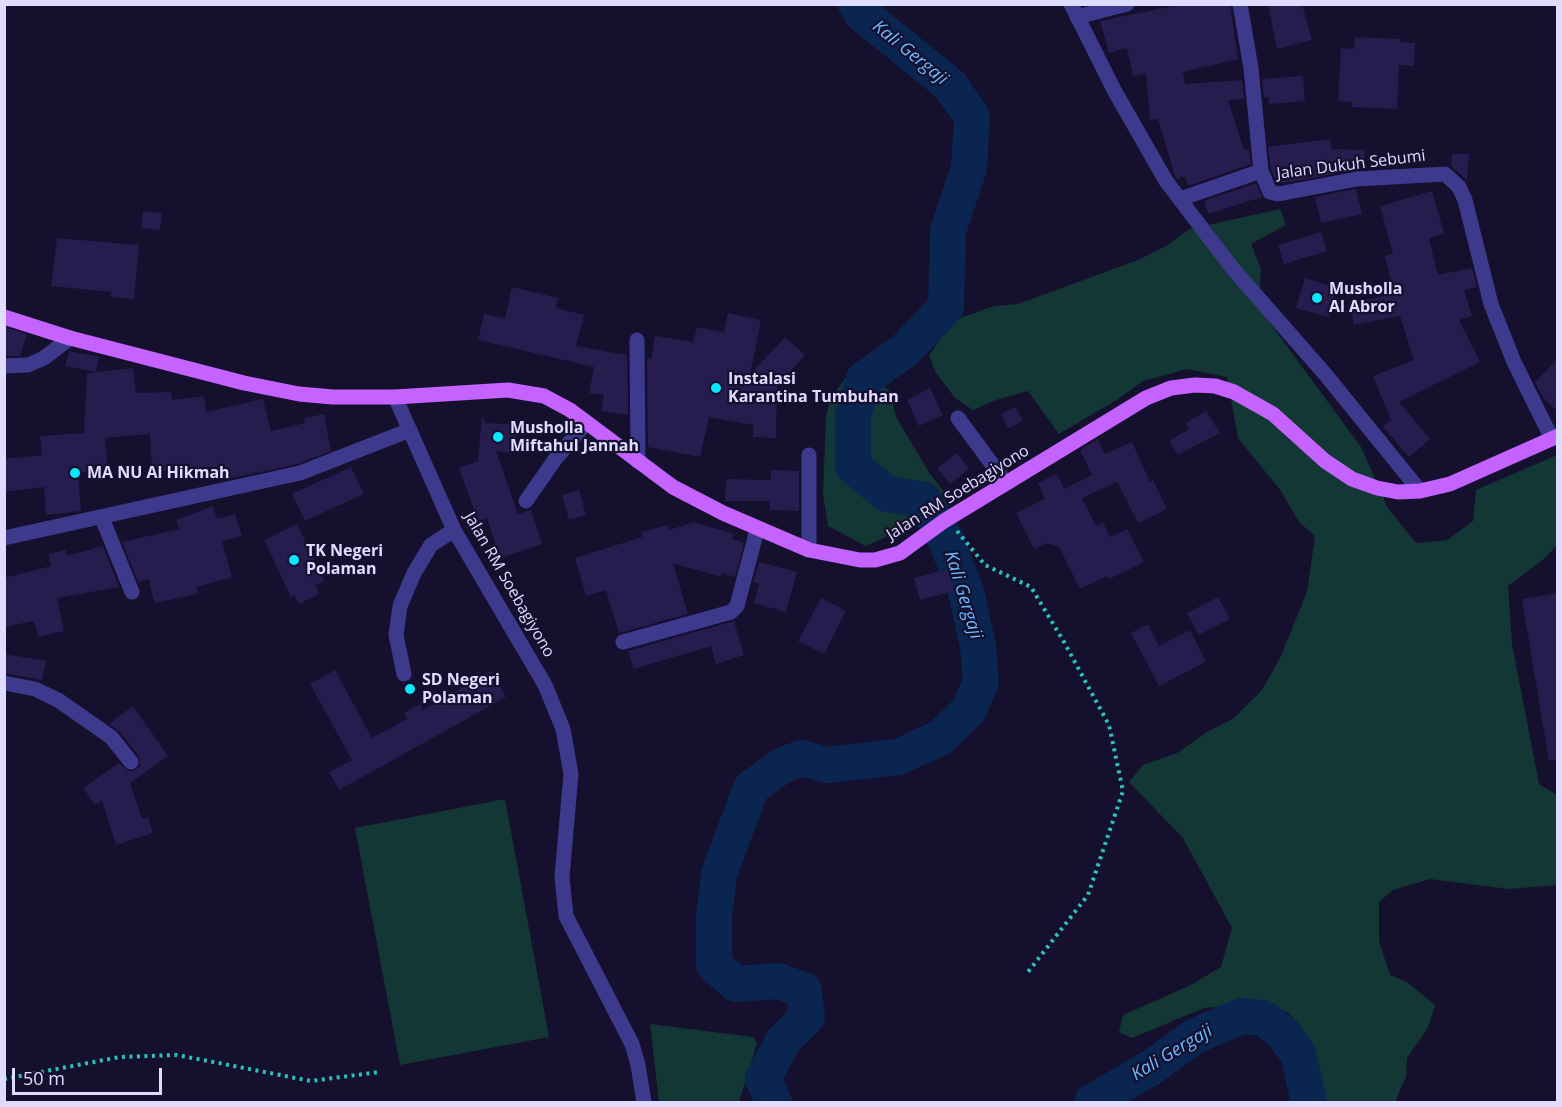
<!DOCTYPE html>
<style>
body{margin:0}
#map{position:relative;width:1562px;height:1107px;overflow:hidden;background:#15102d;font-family:"Open Sans",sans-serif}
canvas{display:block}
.frame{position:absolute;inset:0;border:6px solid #e0dcff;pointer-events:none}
.scale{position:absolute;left:12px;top:1068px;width:150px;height:27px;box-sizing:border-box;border:3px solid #e0dcff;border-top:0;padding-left:8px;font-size:18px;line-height:21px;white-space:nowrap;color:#e0dcff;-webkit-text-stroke:4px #15102d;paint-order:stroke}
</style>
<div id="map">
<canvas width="1562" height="1107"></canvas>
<div class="frame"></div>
<div class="scale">50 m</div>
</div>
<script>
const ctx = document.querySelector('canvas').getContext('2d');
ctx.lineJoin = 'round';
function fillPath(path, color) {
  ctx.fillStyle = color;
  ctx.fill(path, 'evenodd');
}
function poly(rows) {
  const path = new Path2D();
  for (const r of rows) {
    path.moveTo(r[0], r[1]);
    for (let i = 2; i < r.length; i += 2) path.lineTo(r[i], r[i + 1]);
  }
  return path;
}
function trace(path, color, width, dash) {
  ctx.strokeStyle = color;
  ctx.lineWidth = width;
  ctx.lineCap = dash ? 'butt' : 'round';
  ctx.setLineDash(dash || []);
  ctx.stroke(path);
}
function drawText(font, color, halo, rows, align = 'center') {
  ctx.font = font + ' "Open Sans",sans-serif';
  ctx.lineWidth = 4.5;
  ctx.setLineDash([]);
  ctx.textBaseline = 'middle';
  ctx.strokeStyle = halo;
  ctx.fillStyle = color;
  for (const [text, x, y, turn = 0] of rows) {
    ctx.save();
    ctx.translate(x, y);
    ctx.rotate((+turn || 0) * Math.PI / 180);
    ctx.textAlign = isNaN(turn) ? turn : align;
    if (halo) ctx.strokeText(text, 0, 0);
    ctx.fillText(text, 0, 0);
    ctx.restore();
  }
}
const green = poly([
 [1280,209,1286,225,1251,244,1261,269,1259,308,1361,447,1388,508,1416,543,1447,540,1473,521,1476,490,1557,455,1557,545,1545,558,1508,586,1512,644,1539,784,1557,795,1557,885,1509,889,1430,879,1393,890,1379,902,1379,941,1390,975,1407,982,1435,1005,1428,1028,1407,1058,1406,1077,1395,1102,1322,1102,1313,1056,1301,1027,1289,1013,1281,1009,1251,1004,1204,1008,1132,1038,1119,1032,1123,1015,1189,986,1221,967,1232,928,1183,838,1129,782,1143,765,1177,753,1207,732,1233,719,1262,690,1280,658,1307,592,1315,536,1299,522,1281,491,1238,438,1227,377,1187,369,1143,381,1118,399,1059,434,1028,391,996,400,973,410,955,398,936,373,929,356,952,321,994,306,1018,304,1138,260,1166,246,1190,229],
 [851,370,890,390,896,417,930,474,949,498,908,527,866,546,828,526,823,494,826,416,831,398],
 [505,799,549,1037,400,1065,355,828],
 [650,1024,753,1037,757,1043,739,1102,659,1102]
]);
const river = poly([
 [774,1102,763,1079,783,1041,807,1017,804,990,778,981,736,984,714,965,714,918,719,874,751,788,783,765,802,758,827,765,898,757,940,738,969,710,981,681,978,646,966,592,946,540,924,500,887,494,853,466,853,416,864,379,904,351,946,307,948,231,969,168,972,117,950,85,862,14,856,4],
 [1092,1102,1152,1067,1195,1036,1242,1016,1263,1018,1283,1033,1298,1054,1309,1102]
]);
const building = poly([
 [1183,4,1230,4,1238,59,1183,72,1185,84,1242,80,1244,99,1228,100,1244,150,1249,149,1251,164,1188,186,1185,176,1177,179,1175,176,1158,119,1150,120,1146,73,1133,76,1127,48,1109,53,1100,21],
 [1268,4,1302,4,1312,40,1277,49],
 [1355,37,1400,39,1400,42,1415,43,1414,66,1399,65,1397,109,1352,107,1352,102,1338,101,1341,48,1354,49],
 [1303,76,1305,101,1269,104,1269,97,1264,97,1262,79],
 [1330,139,1332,149,1365,150,1363,169,1277,184,1271,169,1268,147],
 [1452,154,1469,154,1467,180,1451,166],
 [1256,183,1262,197,1208,214,1204,201],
 [1356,189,1362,214,1321,223,1315,197],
 [1432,191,1444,233,1429,238,1438,275,1472,268,1477,287,1464,290,1472,316,1459,320,1480,362,1399,402,1430,439,1409,457,1383,427,1391,420,1373,376,1414,360,1400,316,1354,325,1350,303,1394,294,1385,256,1393,254,1380,206],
 [143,211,162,213,160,230,141,228],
 [1321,232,1327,251,1284,264,1278,245],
 [57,238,139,245,134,299,110,297,111,292,51,286],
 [1305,278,1337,288,1329,317,1296,308],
 [512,287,558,298,556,308,584,315,576,346,627,355,628,415,601,411,604,395,589,393,594,367,478,340,484,314,505,318],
 [728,313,761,320,750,375,785,337,805,355,777,386,776,438,753,437,753,425,709,417,700,457,648,447,647,358,651,359,655,336,693,342,697,327,724,332],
 [4,327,27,334,20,356,4,356],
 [69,351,99,357,96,372,65,366],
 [1557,359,1557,411,1542,396,1535,382],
 [133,368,136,393,171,392,172,400,204,396,206,412,263,399,271,431,305,423,304,418,324,414,331,451,297,464,222,480,220,467,174,468,174,470,152,471,150,434,105,438,108,470,78,473,81,511,46,515,44,487,4,492,4,459,42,455,40,436,84,433,87,373],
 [930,388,943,415,919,426,907,400],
 [1015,407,1023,421,1008,428,1001,414],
 [1206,411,1220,433,1178,455,1169,441,1189,429,1186,423],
 [482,414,485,423,517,425,515,453,496,451,518,514,531,510,542,544,500,558,487,518,478,521,459,468,478,461],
 [1098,439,1105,454,1132,442,1150,482,1153,480,1167,509,1138,523,1117,482,1082,498,1096,526,1103,522,1110,537,1127,529,1144,562,1109,579,1107,576,1080,589,1059,547,1047,543,1034,549,1016,513,1045,499,1038,483,1057,474,1064,489,1092,475,1080,450],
 [957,453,969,469,950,484,937,468],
 [351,467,364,494,305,521,292,494],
 [771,470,799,471,799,511,770,510,770,501,725,501,726,479,771,480],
 [579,490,586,515,569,520,562,495],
 [213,506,217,519,235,514,242,536,222,541,232,577,197,587,198,594,154,603,149,579,138,582,122,542,179,529,176,520],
 [694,522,734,534,732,539,744,543,735,577,722,573,721,577,673,563,688,614,619,633,606,590,586,596,575,558,642,537,641,532,668,525,669,530],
 [297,524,324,581,315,585,319,594,299,604,294,595,291,597,264,540],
 [103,546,119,587,57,598,64,631,38,637,34,621,4,627,4,578,51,566,48,554,66,550,67,556],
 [759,562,797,572,786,612,754,603,759,584,753,582],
 [948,569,954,591,920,600,914,578],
 [1557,593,1557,760,1549,761,1522,599],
 [1218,597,1230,619,1199,635,1187,613],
 [821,598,846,611,824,654,798,641],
 [734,621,744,655,716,664,711,646,634,669,628,651],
 [1148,624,1159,646,1190,630,1206,662,1159,686,1131,633],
 [4,654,46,661,42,680,4,673],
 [335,670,372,738,407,719,404,713,420,704,423,710,491,671,506,697,339,790,329,772,352,760,310,684],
 [133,706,168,756,130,783,142,819,148,817,153,833,116,845,102,800,95,805,83,788,119,763,128,771,133,771,140,766,139,756,119,731,109,724]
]);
const path = poly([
 [957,531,985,565,1031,587,1064,642,1109,725,1123,791,1088,895,1028,972],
 [4,1079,120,1057,177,1055,311,1081,379,1072]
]);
const minor = poly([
 [1071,4,1114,90,1166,181,1233,269,1325,374,1420,491],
 [1240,4,1251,68,1261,171,1270,192,1278,194,1357,179,1445,174,1459,187,1465,200,1491,304,1514,362,1552,439],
 [1077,17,1127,4],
 [1180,199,1261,171],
 [637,340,638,462],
 [4,366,28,365,44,358,70,338],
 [395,397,454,530,545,685,563,729,571,774,562,877,566,916,632,1044,638,1065,644,1102],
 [958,418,1006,483],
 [809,455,809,550],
 [526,501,556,458,586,423],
 [102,518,132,592],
 [4,538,300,473,410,430],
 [623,642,731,612,737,606,757,530],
 [404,674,396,635,400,606,414,573,431,545,454,530],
 [4,683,35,689,58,700,111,737,131,762]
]);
const major = poly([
 [4,317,70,338,244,383,299,394,333,397,395,397,508,390,544,396,570,410,673,487,723,513,809,550,860,560,875,560,900,553,944,521,1146,398,1171,388,1195,385,1215,386,1234,392,1273,414,1325,461,1352,479,1377,488,1398,492,1420,491,1450,484,1558,436]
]);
const markers = [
 [1317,298,6,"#08e7ff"],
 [716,388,6,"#08e7ff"],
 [498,437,6,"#08e7ff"],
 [75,473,6,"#08e7ff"],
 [294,560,6,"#08e7ff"],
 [410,689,6,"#08e7ff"]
];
const streetNames = [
 ["Jalan Dukuh Sebumi",1351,165,-7],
 ["Jalan RM Soebagiyono",958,493,-32],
 ["Jalan RM Soebagiyono",509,585,60]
];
const poiNames = [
 ["Musholla",1329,289],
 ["Al Abror",1329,307],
 ["Instalasi",728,379],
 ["Karantina Tumbuhan",728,397],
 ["Musholla",510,428],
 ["Miftahul Jannah",510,446],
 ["MA NU Al Hikmah",87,473],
 ["TK Negeri",306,551],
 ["Polaman",306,569],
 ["SD Negeri",422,680],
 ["Polaman",422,698]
];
const waterNames = [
 ["Kali Gergaji",910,53,39],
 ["Kali Gergaji",963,595,73],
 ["Kali Gergaji",1172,1053,-31]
];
fillPath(green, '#133735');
trace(river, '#0b2551', 36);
fillPath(building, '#261c4e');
trace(path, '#2cc3b9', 4, [3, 4.5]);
trace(minor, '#3d3a8d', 15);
trace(major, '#c463ff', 15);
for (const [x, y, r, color] of markers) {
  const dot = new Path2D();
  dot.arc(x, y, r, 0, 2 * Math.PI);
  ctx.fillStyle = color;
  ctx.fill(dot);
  trace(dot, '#15102d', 2);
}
drawText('16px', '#e0dcff', '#15102d', streetNames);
drawText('bold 16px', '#e0dcff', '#15102d', poiNames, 'left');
drawText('italic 18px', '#6abaff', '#15102d', waterNames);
</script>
